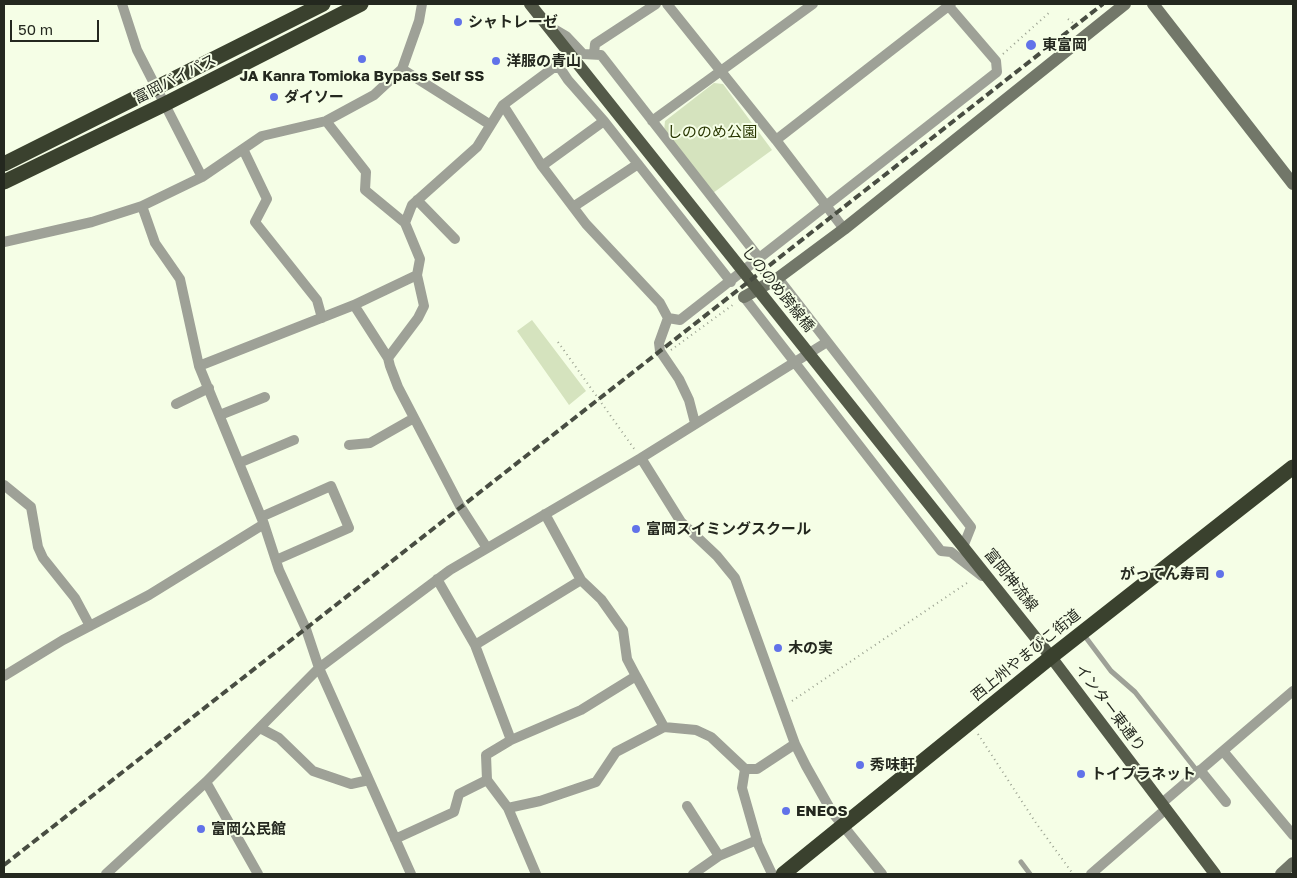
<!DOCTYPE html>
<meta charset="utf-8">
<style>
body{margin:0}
#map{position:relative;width:1297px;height:878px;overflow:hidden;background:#f5fee6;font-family:"Golos Text",sans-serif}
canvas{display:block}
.frame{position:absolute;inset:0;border:5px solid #24281f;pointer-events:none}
.scale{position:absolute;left:10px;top:20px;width:89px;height:22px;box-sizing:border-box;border:2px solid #24281f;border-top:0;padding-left:6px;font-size:15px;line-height:18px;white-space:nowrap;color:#24281f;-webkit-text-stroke:4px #f5fee6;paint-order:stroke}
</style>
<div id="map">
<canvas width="1297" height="878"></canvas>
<div class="frame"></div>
<div class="scale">50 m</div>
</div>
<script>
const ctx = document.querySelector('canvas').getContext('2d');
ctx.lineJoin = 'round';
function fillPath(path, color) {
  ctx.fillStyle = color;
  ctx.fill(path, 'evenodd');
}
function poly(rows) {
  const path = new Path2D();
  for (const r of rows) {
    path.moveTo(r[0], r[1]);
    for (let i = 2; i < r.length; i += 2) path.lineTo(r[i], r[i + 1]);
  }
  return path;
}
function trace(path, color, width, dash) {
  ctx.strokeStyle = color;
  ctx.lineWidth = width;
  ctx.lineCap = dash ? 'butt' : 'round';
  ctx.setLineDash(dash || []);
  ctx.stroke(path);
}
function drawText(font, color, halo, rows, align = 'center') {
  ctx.font = font + ' "Golos Text","Noto Sans JP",sans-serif';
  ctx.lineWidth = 4;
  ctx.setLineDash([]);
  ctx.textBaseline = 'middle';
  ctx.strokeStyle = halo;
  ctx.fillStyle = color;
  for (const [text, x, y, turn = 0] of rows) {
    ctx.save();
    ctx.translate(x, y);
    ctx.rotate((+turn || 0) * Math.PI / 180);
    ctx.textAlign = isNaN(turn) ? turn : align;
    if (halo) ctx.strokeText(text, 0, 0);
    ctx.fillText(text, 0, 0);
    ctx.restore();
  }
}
const green = poly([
 [714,83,723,84,772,150,713,193,664,131,665,121],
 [532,320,586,391,569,405,517,331]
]);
const path = poly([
 [1068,19,1078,27],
 [1003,54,1051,11],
 [558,342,635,450],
 [671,350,734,304],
 [792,701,967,583],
 [978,734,1036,823,1073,874]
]);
const lane = poly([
 [1084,635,1111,671,1135,692,1198,772],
 [1021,862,1030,874]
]);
const street = poly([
 [122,4,137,50,202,177],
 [667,4,776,140,951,4],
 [549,26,566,36,583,54,601,55,760,259],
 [567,51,560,68,568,80,604,121,731,282],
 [594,54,595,44,656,4],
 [402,69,489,124],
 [503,105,542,166,586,224,660,303,668,318,659,343,660,351,679,379,689,400,695,423],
 [326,121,366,172,365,190,405,223],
 [652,121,813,4],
 [776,140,844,229],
 [243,149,267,199,255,222,317,300,322,318],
 [542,166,604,121],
 [417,200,455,239],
 [573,207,638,164],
 [4,242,92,222,142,206],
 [417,275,424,306,418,318,388,358,390,366,398,387,460,506,487,548],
 [778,278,971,527,963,547],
 [744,297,941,551,951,552,982,576],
 [354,305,388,358],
 [668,318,680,320,997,72,996,61,947,4],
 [199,366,354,305,417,275,420,259,405,223,412,205,477,147,503,105,553,68,560,68],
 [176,404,209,388],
 [220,415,265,397],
 [349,445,370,443,414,418],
 [641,458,681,522,717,556,735,578,795,744,806,766,832,812,882,874],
 [239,463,294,440],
 [4,485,31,507,38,547,43,558,75,598,90,626],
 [261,517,331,486,349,528,276,560],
 [437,579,475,645,511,740],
 [475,645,581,580],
 [4,676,63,640,149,595,264,524],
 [636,676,664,727,696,730,711,737,745,769,757,769,795,744],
 [260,728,279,738,313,771,351,784,369,780],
 [1223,751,1293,835],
 [745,769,742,788,758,844,772,874],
 [1200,770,1226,802],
 [487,780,508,808,536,874],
 [206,782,258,874],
 [1162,803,1293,691],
 [687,806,719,856],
 [508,808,540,801,596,782,616,752,664,727],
 [395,839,454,812,459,794,487,780,486,755,511,740,581,710,636,676,627,659,623,630,601,599,581,580,545,514],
 [106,874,206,782,319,668,306,629,279,570,264,524,199,366,180,279,155,243,142,206,202,177,262,136,326,121,374,95,402,69,419,21,422,4],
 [411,874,319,668,450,570,641,458,827,342],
 [693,874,719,856,757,840],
 [1091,874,1166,809]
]);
const secondary = poly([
 [1153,4,1293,184],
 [744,297,778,278,844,229,1125,4],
 [1281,874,1293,863]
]);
const primary = poly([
 [530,4,1051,657,1215,874]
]);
const highway = poly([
 [4,164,323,4],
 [4,182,165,104,361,4],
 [783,874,1051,657,1293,467]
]);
const rail = poly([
 [4,865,1103,4]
]);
const markers = [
 [458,22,5,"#6172e9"],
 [1031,45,6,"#6172e9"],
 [362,59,5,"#6172e9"],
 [496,61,5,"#6172e9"],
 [274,97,5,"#6172e9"],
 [636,529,5,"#6172e9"],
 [1220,574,5,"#6172e9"],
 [778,648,5,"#6172e9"],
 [860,765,5,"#6172e9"],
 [1081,774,5,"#6172e9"],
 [786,811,5,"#6172e9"],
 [201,829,5,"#6172e9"]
];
const poiNames = [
 ["シャトレーゼ",468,22],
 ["東富岡",1042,45],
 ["洋服の青山",506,61],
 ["JA Kanra Tomioka Bypass Self SS",362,76,"center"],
 ["ダイソー",284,97],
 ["富岡スイミングスクール",646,529],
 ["がってん寿司",1210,574,"right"],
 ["木の実",788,648],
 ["秀味軒",870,765],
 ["トイプラネット",1091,774],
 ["ENEOS",796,811],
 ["富岡公民館",211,829]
];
const streetNames = [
 ["富岡バイパス",175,79,-27],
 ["しののめ跨線橋",778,289,51],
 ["富岡神流線",1011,580,51],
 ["西上州やまびこ街道",1026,655,-39],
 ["インター東通り",1110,708,53]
];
const parkNames = [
 ["しののめ公園",712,132]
];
fillPath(green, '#d5e3be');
trace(path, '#9aa190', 2, [1, 4]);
trace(lane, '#9ea197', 5);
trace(street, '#9ea197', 10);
trace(secondary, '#727769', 12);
trace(primary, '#545a49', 12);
trace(highway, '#3a412e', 15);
trace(rail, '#484d42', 4, [8, 4]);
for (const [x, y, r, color] of markers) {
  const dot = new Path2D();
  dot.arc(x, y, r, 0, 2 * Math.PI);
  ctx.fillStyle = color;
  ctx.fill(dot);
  trace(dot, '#f5fee6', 2);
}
drawText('bold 15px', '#24281f', '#f5fee6', poiNames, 'left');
drawText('15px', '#24281f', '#f5fee6', streetNames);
drawText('15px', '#283600', '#f5fee6', parkNames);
</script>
